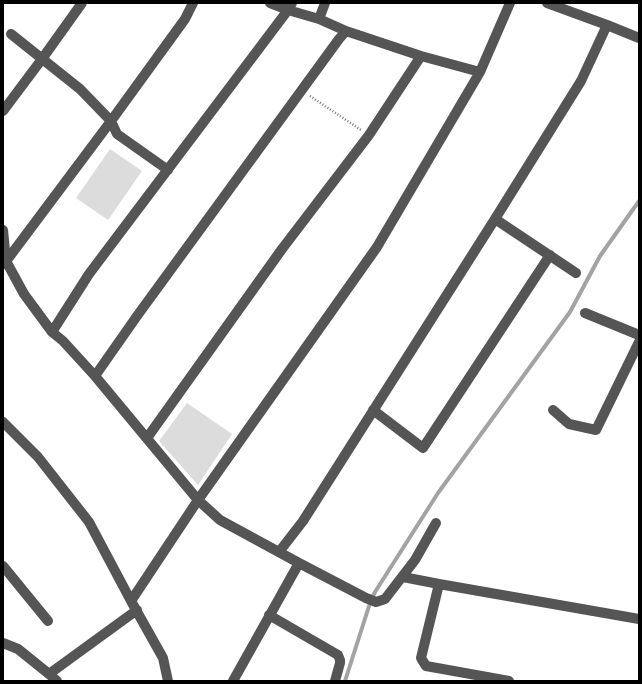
<!DOCTYPE html>
<style>
body{margin:0}
#map{position:relative;width:642px;height:684px;overflow:hidden;background:#fff;font-family:"Exo 2",sans-serif}
canvas{display:block}
.frame{position:absolute;inset:0;border:4px solid #000;pointer-events:none}
</style>
<div id="map">
<canvas width="642" height="684"></canvas>
<div class="frame"></div>
</div>
<script>
const ctx = document.querySelector('canvas').getContext('2d');
ctx.lineJoin = 'round';
function fillPath(path, color) {
  ctx.fillStyle = color;
  ctx.fill(path, 'evenodd');
}
function poly(rows) {
  const path = new Path2D();
  for (const r of rows) {
    path.moveTo(r[0], r[1]);
    for (let i = 2; i < r.length; i += 2) path.lineTo(r[i], r[i + 1]);
  }
  return path;
}
function trace(path, color, width, dash) {
  ctx.strokeStyle = color;
  ctx.lineWidth = width;
  ctx.lineCap = dash ? 'butt' : 'round';
  ctx.setLineDash(dash || []);
  ctx.stroke(path);
}
const green = poly([
 [110,149,142,171,108,220,76,198],
 [187,403,232,434,198,485,159,441]
]);
const stream = poly([
 [345,681,371,600,375,592,438,493,570,312,600,256,639,201]
]);
const path = poly([
 [310,96,361,130]
]);
const minor = poly([
 [270,3,288,10,319,19,346,31,421,56,480,72],
 [547,3,607,25,639,38],
 [319,19,325,3],
 [11,34,80,89,111,121,117,134,168,170],
 [3,111,42,59,82,3],
 [495,219,576,273],
 [3,230,6,261,24,294,52,332,63,341,95,376,198,500,220,520,299,563,366,598,376,602,385,599,415,560,436,523],
 [4,264,111,121,185,19,193,3],
 [585,313,639,335],
 [52,332,89,274,288,10,292,3],
 [95,376,137,316,339,39,346,31],
 [373,410,423,448,550,255],
 [553,410,569,424,596,430,639,342],
 [3,422,38,457,89,522,131,601,163,658,168,681],
 [147,438,282,249,369,135,421,56],
 [279,552,303,521,495,219,581,81,607,25],
 [3,566,48,621],
 [403,577,439,584,639,619],
 [439,584,421,658,426,666,509,681],
 [131,601,198,500,377,247,480,72,510,3],
 [269,615,338,655,340,660,340,663,335,681],
 [3,643,18,649,49,674,57,681],
 [49,674,137,610],
 [233,681,299,563]
]);
fillPath(green, '#dcdcdc');
trace(stream, '#a3a3a3', 4);
trace(path, '#777', 2.5, [1, 2]);
trace(minor, '#555', 10);
</script>
